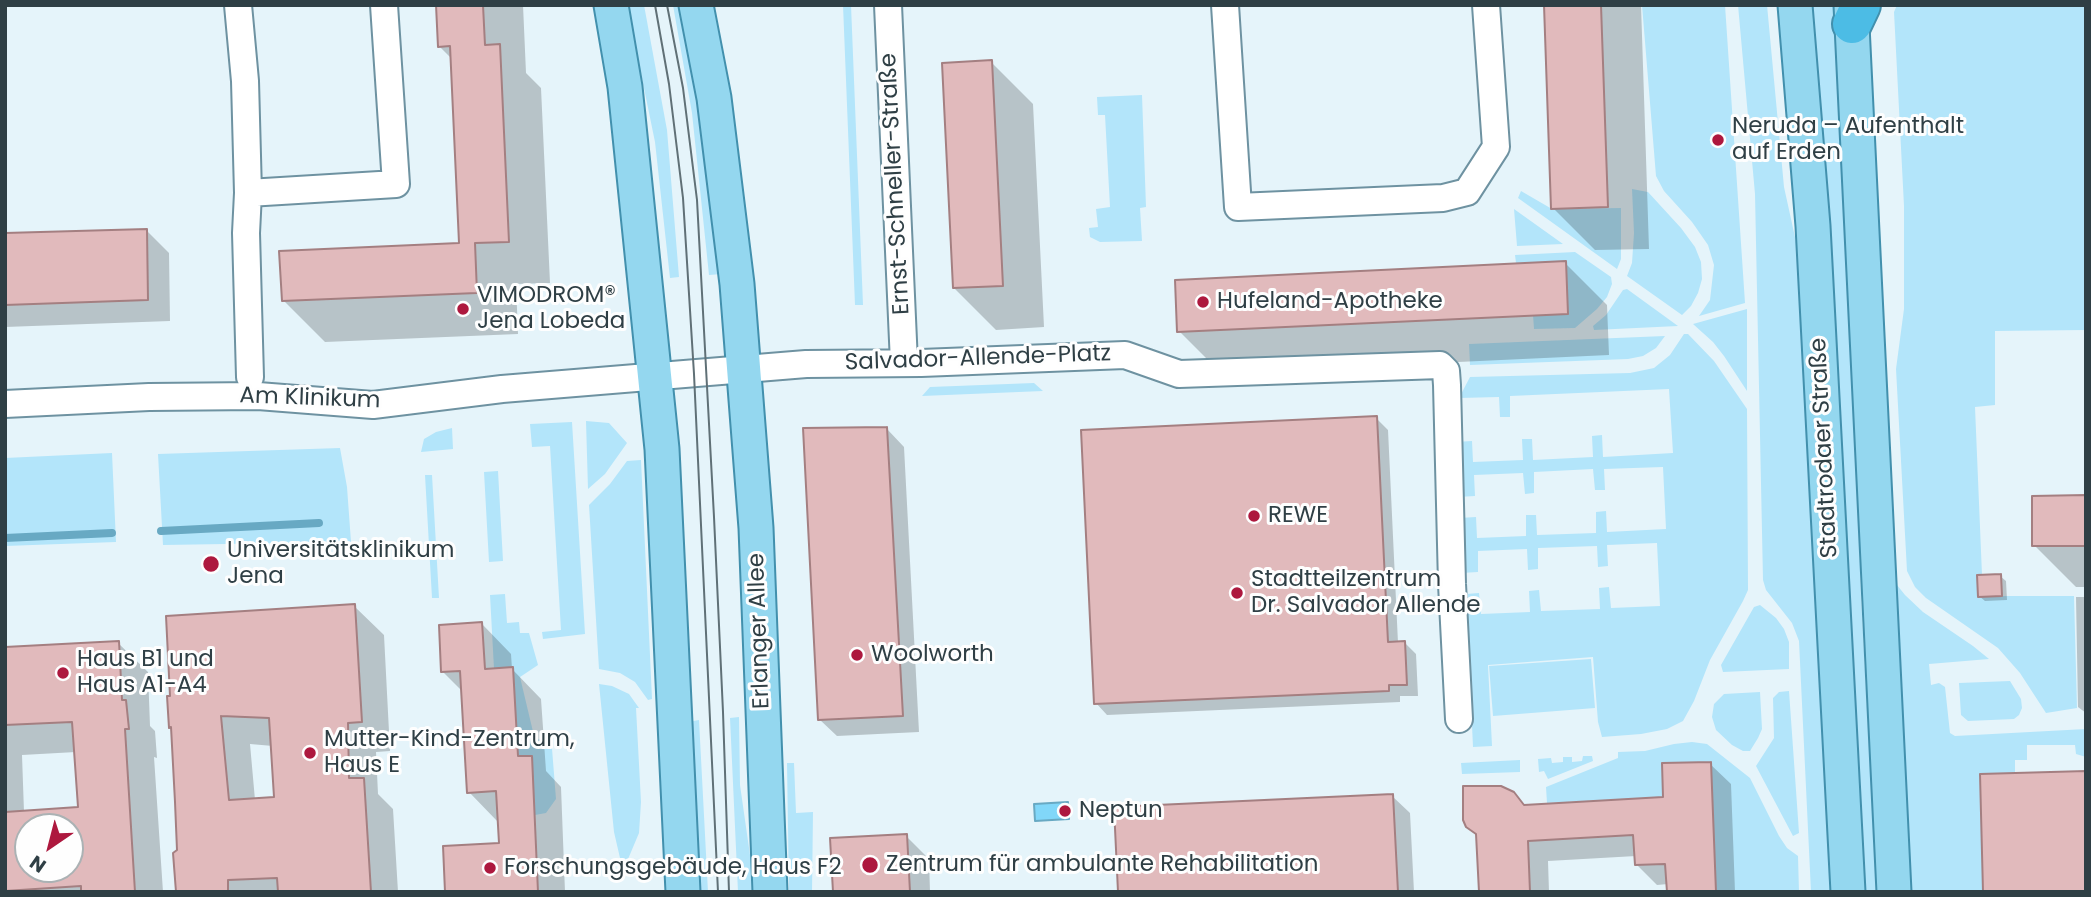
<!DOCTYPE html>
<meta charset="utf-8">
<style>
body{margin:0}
#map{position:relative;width:2091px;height:897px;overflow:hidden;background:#e5f4fa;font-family:Poppins,sans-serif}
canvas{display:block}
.frame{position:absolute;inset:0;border:7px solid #2f3f45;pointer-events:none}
.north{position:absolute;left:14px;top:813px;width:70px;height:70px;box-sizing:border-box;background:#fefefe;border:2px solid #abb2b4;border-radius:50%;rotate:215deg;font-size:19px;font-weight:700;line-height:28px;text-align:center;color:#2f3f45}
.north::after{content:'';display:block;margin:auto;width:24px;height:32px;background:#ad183e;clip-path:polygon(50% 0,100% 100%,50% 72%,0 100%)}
</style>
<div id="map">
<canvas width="2091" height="897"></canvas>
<div class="frame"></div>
<div class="north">N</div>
</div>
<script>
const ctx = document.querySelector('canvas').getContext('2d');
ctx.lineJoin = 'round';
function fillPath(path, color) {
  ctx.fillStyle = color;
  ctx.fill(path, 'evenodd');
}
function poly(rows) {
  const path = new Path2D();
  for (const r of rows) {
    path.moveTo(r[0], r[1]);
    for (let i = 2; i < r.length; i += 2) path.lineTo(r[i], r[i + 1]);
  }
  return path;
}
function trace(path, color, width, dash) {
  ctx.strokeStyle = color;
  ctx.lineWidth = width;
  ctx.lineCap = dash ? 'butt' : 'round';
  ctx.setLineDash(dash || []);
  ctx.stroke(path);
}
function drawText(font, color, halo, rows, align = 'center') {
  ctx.font = font + ' Poppins,sans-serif';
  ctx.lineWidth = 6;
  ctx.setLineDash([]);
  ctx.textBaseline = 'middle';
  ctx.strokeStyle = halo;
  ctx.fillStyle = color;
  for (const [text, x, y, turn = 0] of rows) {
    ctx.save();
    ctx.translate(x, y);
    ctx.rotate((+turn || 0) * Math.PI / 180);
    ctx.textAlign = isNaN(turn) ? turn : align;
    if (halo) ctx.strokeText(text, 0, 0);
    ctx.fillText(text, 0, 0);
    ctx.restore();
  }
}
const green = poly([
 [627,5,644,5,667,130,679,277,670,278,655,142],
 [673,5,682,5,697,79,722,274,709,275,692,113],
 [843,5,851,5,863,305,855,305],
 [1642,5,1725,5,1745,303,1699,316,1710,300,1714,265,1708,245,1692,222,1664,191,1656,176],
 [1738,5,1767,5,1784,187,1800,260,1832,892,1811,892,1799,641,1792,623,1766,590,1763,580,1755,194],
 [1811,5,1834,5,1854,372,1861,596,1877,892,1863,892,1852,637,1830,262],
 [1897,5,2086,5,2086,330,1995,331,1995,405,1975,407,1982,575,1977,575,1978,596,2074,596,2077,708,2046,713,2020,673,1998,648,1926,598,1915,587,1907,571,1896,369,1904,309,1904,206,1894,12],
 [1142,95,1146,207,1140,208,1142,241,1100,242,1090,237,1089,228,1098,227,1096,209,1110,207,1105,115,1098,115,1097,97],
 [1632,189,1648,192,1681,228,1695,247,1701,262,1702,279,1698,293,1691,306,1682,315,1627,276,1632,263,1634,233],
 [1521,191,1552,209,1621,208,1621,259,1617,269,1518,198],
 [1514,209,1563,244,1517,246],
 [1575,252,1611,277,1612,284,1607,297,1597,309,1575,328,1534,329,1533,315,1516,263,1515,255],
 [1627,289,1678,326,1594,330,1593,326,1606,315,1623,290],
 [1747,309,1747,391,1724,356,1713,342,1693,324],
 [1684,334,1688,334,1714,361,1747,409,1748,590,1743,601,1710,660,1694,701,1683,721,1667,729,1641,734,1602,737,1598,722,1593,657,1488,665,1492,746,1473,747,1466,594,1479,593,1481,614,1530,612,1529,591,1539,590,1541,611,1600,609,1599,588,1609,587,1611,608,1660,606,1657,543,1607,545,1608,566,1598,567,1597,546,1538,548,1538,569,1528,570,1527,549,1478,551,1478,572,1461,573,1459,518,1476,517,1477,538,1526,536,1526,515,1536,515,1537,535,1596,533,1596,512,1606,511,1607,532,1666,529,1663,467,1604,469,1605,490,1595,490,1593,469,1534,472,1534,493,1525,494,1523,473,1474,475,1475,496,1458,497,1455,442,1472,441,1473,462,1523,460,1522,439,1532,439,1533,460,1593,457,1592,436,1602,435,1603,457,1673,453,1669,389,1510,396,1510,417,1500,417,1499,397,1459,398,1470,377,1630,373,1654,368,1670,355],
 [1665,336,1656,348,1643,356,1628,359,1470,365,1469,344],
 [1034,383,1043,391,922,396,930,387],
 [586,421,609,423,627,443,605,474,588,489],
 [572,422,585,634,543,639,542,632,561,630,550,446,532,447,530,424],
 [452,428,453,449,421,452,424,439,436,432],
 [340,448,347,487,351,542,163,545,158,454],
 [112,453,116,542,5,546,5,458],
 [641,460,652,699,648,700,635,682,620,673,599,669,589,505,610,484,627,461],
 [498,471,503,561,489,562,484,472],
 [425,475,432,475,439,598,432,598],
 [1893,580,1905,595,1923,612,1973,646,1989,659,1929,664,1931,685,1939,683,1945,687,1950,733,1955,736,2086,729,2086,757,2076,754,2075,745,2027,745,2027,760,2015,760,2015,773,1980,774,1983,892,1909,892],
 [505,594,507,623,519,622,520,633,529,633,538,665,520,677,535,740,551,736,556,799,546,813,535,815,532,756,518,756,494,669,490,595],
 [1760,605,1776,618,1784,629,1789,642,1789,669,1723,672,1721,665,1754,607],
 [1591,659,1595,708,1493,716,1489,666],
 [2010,681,2021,699,2022,708,2019,715,2014,719,1968,721,1961,715,1959,683],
 [599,684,612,686,629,694,639,708,636,708,641,802,639,833,623,871,614,832],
 [1789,691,1799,833,1793,836,1756,766,1774,738,1773,698,1779,692],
 [1760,692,1762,729,1758,738,1750,751,1743,751,1732,745,1716,730,1712,717,1714,704,1724,694],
 [739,717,740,785,751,862,752,892,738,892,730,718],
 [699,720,708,892,696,892,688,722],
 [1692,742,1707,744,1750,778,1779,836,1787,848,1798,856,1799,892,1716,892,1711,762,1662,764,1662,797,1547,803,1546,787,1618,758,1618,752,1645,751,1674,744],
 [1583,756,1592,756,1593,761,1548,779,1544,771,1539,772,1538,759,1551,758,1552,763,1563,762,1563,757,1572,757,1572,762,1582,761],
 [1520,760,1520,772,1462,774,1461,763],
 [787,763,794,763,796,813,813,812,812,892,789,892]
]);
const water = poly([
 [1068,802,1069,819,1035,821,1034,804,1068,802]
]);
const shadow = poly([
 [437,5,523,5,526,73,541,88,550,283,516,284,518,334,325,342,283,300,461,245,452,59,439,46],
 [1546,5,1641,5,1649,249,1595,250,1553,208],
 [991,62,1033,104,1044,327,996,330,954,288],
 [146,230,169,253,170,321,5,327,5,234],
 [1565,263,1607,305,1609,355,1221,373,1179,331],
 [1376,418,1388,430,1398,643,1405,643,1416,654,1418,696,1400,696,1400,702,1107,715,1096,703],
 [887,429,904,447,919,732,837,736,819,719],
 [2086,497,2086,587,2076,587,2034,545],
 [2000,576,2006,581,2007,600,1985,601,1979,596],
 [2076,597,2086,597,2086,713,2078,707],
 [354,606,384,635,390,751,376,752,378,794,393,809,398,892,177,892,179,851,173,730,170,727],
 [250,744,273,746,276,799,255,800],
 [482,624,511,654,512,669,541,699,546,771,561,787,565,892,447,892,501,845,498,822,469,792,463,692,443,672],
 [118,643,148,672,150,726,155,731,157,758,154,757,163,892,5,892,5,649],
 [76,752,80,808,24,812,22,755],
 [28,827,70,827,70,869,28,869],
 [1710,764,1731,784,1735,892,1668,892,1668,884,1657,885,1636,864,1636,856,1548,861,1549,892,1481,892,1478,837,1468,826,1525,806,1665,799],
 [1392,796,1410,813,1414,892,1120,892],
 [906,836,929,859,930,892,834,892]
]);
const stream = poly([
 [161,531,319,523],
 [5,538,112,533]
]);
const building = poly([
 [436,5,483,5,485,45,500,44,509,242,475,243,477,293,282,301,279,251,459,243,450,46,438,47,436,5],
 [1544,5,1601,5,1608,207,1551,209,1544,5],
 [992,60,1003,286,953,288,942,63,992,60],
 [147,229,148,300,5,305,5,233,147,229],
 [1566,261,1568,314,1177,332,1175,280,1566,261],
 [1377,416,1388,642,1405,641,1407,685,1389,685,1389,691,1094,704,1081,430,1377,416],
 [887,427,903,716,818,720,803,428,887,427],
 [2086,495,2086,546,2032,546,2032,496,2086,495],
 [2001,574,2002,596,1978,597,1977,575,2001,574],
 [355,604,362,722,348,723,349,778,364,778,371,892,278,892,277,878,228,880,228,892,176,892,173,853,177,850,175,802,171,727,169,728,167,696,170,696,166,616,355,604],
 [221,716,269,718,274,797,229,800,221,716],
 [482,622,485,669,513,667,518,756,532,756,538,892,445,892,443,846,499,843,496,791,467,793,460,671,441,672,439,625,482,622],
 [119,641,122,700,126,700,129,729,125,729,135,892,81,892,81,886,5,891,5,812,78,807,72,722,5,725,5,647,119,641],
 [28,827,70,827,70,869,28,869,28,827],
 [1711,762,1716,892,1667,892,1665,864,1635,865,1633,835,1528,841,1530,892,1479,892,1476,834,1466,827,1463,820,1463,786,1501,786,1514,792,1524,805,1663,797,1662,763,1711,762],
 [2086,771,2086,892,1983,892,1980,774,2086,771],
 [1393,794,1398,892,1118,892,1114,807,1393,794],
 [907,834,910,892,833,892,830,838,907,834]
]);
const minor = poly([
 [238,5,245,81,248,193,396,184,384,5],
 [888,5,904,363],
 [1225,5,1238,207,1443,198,1467,192,1496,147,1486,5],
 [248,193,246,233,250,377],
 [5,404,149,397,258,396,373,405,502,389,806,364,921,363,1125,355,1179,374,1440,365,1446,371,1447,385,1452,584,1459,719]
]);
const major = poly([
 [611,5,625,87,662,449,683,892],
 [696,5,714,98,737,284,756,528,770,892],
 [1795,5,1813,226,1848,892],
 [1851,5,1894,892]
]);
const highway = poly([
 [1852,24,1861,5]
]);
const tram = poly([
 [655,5,669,84,683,198,694,374,718,892],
 [667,5,683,88,697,200,714,517,723,712,729,892]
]);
const markers = [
 [1718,140,7,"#ad183e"],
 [1203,302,7,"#ad183e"],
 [463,309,7,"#ad183e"],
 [1254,516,7,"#ad183e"],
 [211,564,9,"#ad183e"],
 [1237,593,7,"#ad183e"],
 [857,655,7,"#ad183e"],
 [63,673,7,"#ad183e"],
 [310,753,7,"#ad183e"],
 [1065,811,7,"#ad183e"],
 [870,865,9,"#ad183e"],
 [490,868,7,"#ad183e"]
];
const poiNames = [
 ["Neruda – Aufenthalt",1732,127],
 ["auf Erden",1732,153],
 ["VIMODROM®",477,296],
 ["Jena Lobeda",477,322],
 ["Hufeland-Apotheke",1217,302],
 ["REWE",1268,516],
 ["Universitätsklinikum",227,551],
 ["Jena",227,577],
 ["Stadtteilzentrum",1251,580],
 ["Dr. Salvador Allende",1251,606],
 ["Woolworth",871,655],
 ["Haus B1 und",77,660],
 ["Haus A1-A4",77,686],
 ["Mutter-Kind-Zentrum,",324,740],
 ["Haus E",324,766],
 ["Neptun",1079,811],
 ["Zentrum für ambulante Rehabilitation",886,865],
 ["Forschungsgebäude, Haus F2",504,868]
];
const streetNames = [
 ["Ernst-Schneller-Straße",896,184,-93],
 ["Salvador-Allende-Platz",978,359,-2],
 ["Am Klinikum",310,399,2],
 ["Stadtrodaer Straße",1825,448,-93],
 ["Erlanger Allee",760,631,-92]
];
fillPath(green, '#b3e5fa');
fillPath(water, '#81d7f9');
trace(water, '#68a9c3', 2);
fillPath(shadow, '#0003');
trace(stream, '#68a9c3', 8);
fillPath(building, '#e1babc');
trace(building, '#a47f81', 2);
trace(minor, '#6e92a1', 30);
trace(major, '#4290ad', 37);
trace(highway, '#4290ad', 42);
trace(minor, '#fff', 26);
trace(major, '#94d7ef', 33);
trace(highway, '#4cbce5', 38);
trace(tram, '#607076', 2);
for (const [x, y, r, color] of markers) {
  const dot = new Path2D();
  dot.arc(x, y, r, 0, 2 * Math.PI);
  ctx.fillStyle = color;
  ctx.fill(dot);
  trace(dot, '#fefefe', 2.5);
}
drawText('23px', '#2f3f45', '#fefefe', poiNames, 'left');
drawText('23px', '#2f3f45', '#fefefe', streetNames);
</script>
